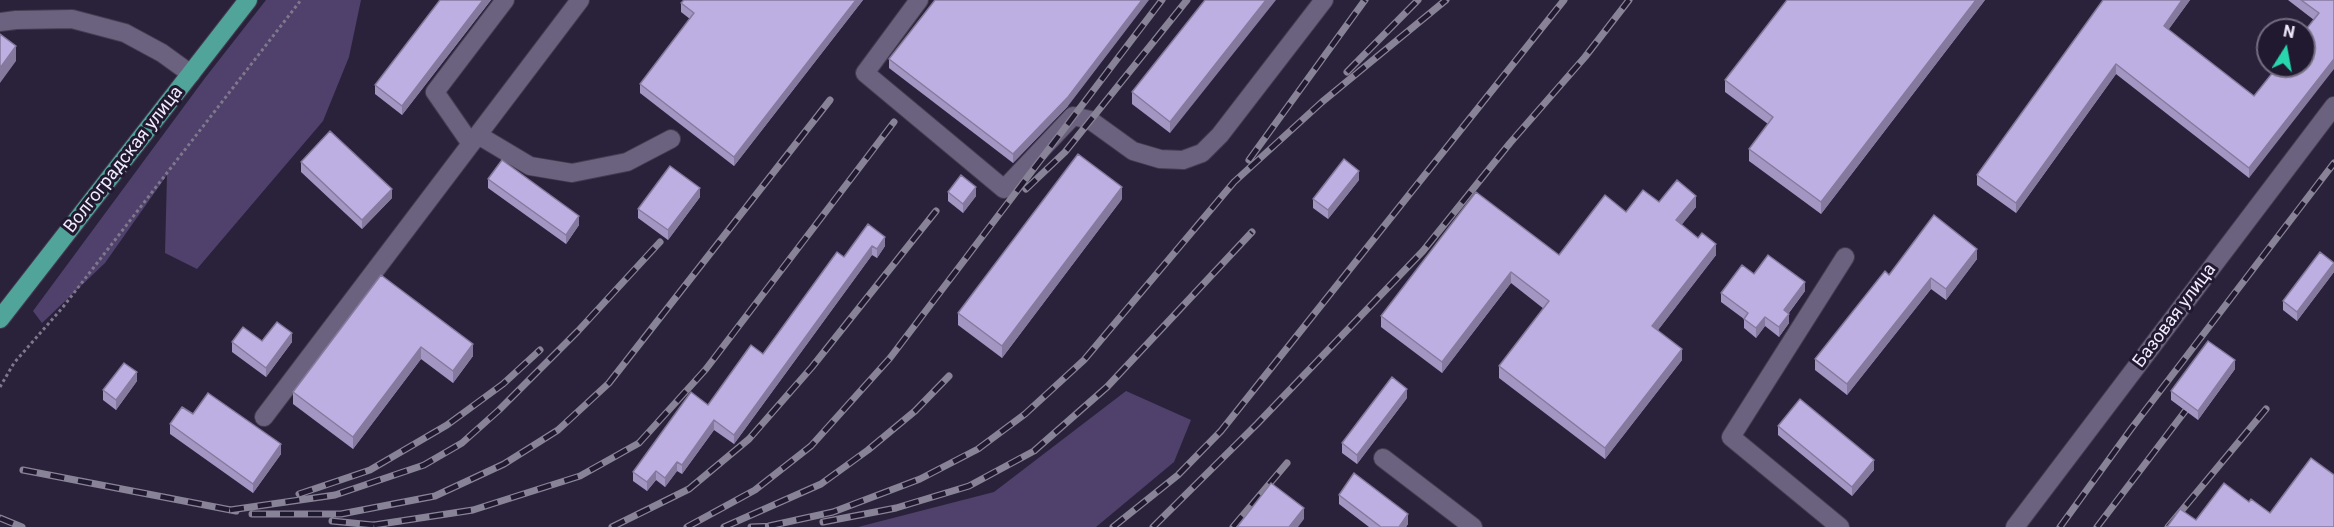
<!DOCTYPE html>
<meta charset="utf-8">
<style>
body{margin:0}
#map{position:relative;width:2334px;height:527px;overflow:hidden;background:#2a223a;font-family:Roboto,sans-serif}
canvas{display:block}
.north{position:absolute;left:2256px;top:18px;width:60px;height:60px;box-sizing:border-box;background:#211930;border:2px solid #746d82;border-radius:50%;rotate:11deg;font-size:16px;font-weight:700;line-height:24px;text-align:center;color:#f0ebfc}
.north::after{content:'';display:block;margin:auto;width:21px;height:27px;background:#28d5ad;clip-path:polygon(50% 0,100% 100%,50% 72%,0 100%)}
</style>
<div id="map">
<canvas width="2334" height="527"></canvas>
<div class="north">N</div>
</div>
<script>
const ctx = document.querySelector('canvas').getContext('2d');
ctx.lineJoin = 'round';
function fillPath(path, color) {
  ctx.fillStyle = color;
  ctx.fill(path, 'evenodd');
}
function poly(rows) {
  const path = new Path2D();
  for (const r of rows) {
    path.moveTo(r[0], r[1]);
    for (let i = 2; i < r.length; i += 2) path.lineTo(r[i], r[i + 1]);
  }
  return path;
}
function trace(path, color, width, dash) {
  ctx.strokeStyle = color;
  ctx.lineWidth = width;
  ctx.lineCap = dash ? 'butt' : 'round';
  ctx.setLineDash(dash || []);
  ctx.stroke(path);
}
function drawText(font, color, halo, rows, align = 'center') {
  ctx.font = font + ' Roboto,sans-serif';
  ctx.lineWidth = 6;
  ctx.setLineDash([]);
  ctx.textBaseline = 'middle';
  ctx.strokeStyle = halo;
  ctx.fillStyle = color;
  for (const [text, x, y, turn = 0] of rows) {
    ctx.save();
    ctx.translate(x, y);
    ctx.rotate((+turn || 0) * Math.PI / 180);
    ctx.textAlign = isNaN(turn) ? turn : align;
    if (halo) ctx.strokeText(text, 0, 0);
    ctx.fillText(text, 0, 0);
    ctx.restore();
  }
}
const green = poly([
 [266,0,361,0,349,57,323,121,197,269,165,253,167,175,105,263,42,323,33,311,205,78],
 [1126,391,1191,420,1174,462,1096,527,858,527,994,492]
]);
const path = poly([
 [0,387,14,363,63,307,301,0]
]);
const minor = poly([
 [919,0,865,73,1004,189,1073,116,1090,120,1133,151,1160,159,1183,160,1202,153,1220,135,1324,0],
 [0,22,16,20,72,19,125,33,162,53,191,74],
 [478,135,530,166,572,173,627,162,671,139],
 [471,144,435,92,505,0],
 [264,417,580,0],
 [1383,458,1473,527],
 [1840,527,1731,437,1845,257],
 [2015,527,2334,106]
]);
const major = poly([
 [0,319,248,0]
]);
const rail = poly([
 [1347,72,1418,0],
 [1249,160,1365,0],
 [1026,189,1065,152,1187,0],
 [23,470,236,511],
 [299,494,370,470,447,425,503,384,540,350],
 [230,510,335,495,424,465,462,443,499,410,578,331,660,242],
 [252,514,341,514,435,496,504,464,558,430,609,383,830,100],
 [0,518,22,527],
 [332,521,383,526],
 [823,522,896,508,969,486,1034,451,1107,387,1252,232],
 [374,525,473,510,580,476,639,443,706,369,894,122],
 [769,526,833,512,920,479,978,449,1025,414,1084,360,1234,182,1322,102,1446,0],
 [612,527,689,489,749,439,812,367,936,211],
 [687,527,755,490,811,446,890,358,1162,0],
 [724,527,821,484,868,450,915,411,949,376],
 [751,527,775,526],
 [1113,527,1178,475,1221,431,1564,0],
 [1153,527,1257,424,1423,251,1510,143,1585,57,1629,0],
 [1233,527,1287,463],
 [2060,527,2131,429,2334,163],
 [2097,527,2186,410],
 [2168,527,2266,409]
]);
const wall = poly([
 [440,0,491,0,402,115,375,94,375,85],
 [684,0,863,0,734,166,640,93,640,84,690,19,681,12,681,3],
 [1205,0,1170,133,1132,104,1132,92],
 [1985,0,1821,214,1749,161,1749,149,1768,124,1725,92,1725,80],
 [2102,0,2190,0,2168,30,2254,96,2314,20,2288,0,2334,0,2249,178,2116,74,2016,213,1977,185,1977,175,2103,1],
 [889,59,1068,106,1013,163,889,68],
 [301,162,392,198,362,229,301,172],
 [488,179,579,225,566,244,488,188],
 [1359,180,1328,219,1313,208,1313,199],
 [948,192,976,196,963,213,948,201],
 [700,197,668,240,638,218,638,209],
 [1122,199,1002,358,958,325,958,313],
 [1659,202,1696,207,1681,225,1716,255,1658,330,1682,360,1605,459,1499,378,1499,366,1544,309,1511,283,1442,373,1381,327,1381,316,1559,255,1626,212],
 [868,224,885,246,877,258,872,255,734,444,714,430,682,474,677,471,665,487,656,480,647,491,633,481,633,472,763,354,844,257],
 [1977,259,1946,300,1931,289,1847,395,1815,370,1815,359,1889,275],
 [2334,263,2334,272,2297,321,2283,310,2283,301],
 [1754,274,1805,291,1789,313,1789,323,1779,337,1765,326,1756,338,1744,328,1744,319,1721,302,1721,293],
 [381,275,473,356,453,383,421,359,353,449,293,404,293,392],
 [262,341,292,342,266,377,232,352,232,342],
 [2235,369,2198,420,2171,400,2171,391],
 [137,381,116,410,103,400,103,390],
 [1407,398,1357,464,1342,453,1342,443],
 [193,414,281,454,253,493,170,434,170,424],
 [1778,426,1874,470,1852,496,1778,435],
 [1339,495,1408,524,1406,527,1369,527,1339,504]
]);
const shadedWall = poly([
 [483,0,491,0,402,115,402,106],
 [856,0,863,0,734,166,734,157],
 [1142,0,1149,0,1068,106,1013,163,1013,154],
 [1266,0,1276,0,1170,133,1170,122],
 [1976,0,1985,0,1821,214,1821,202],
 [2182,0,2190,0,2164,36,2164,26],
 [16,46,16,61,0,83,0,68],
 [2334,59,2334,69,2249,178,2249,168],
 [2116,64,2116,74,2016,213,2016,203],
 [1359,171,1359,180,1328,219,1328,210],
 [976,187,976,196,963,213,963,204],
 [1122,187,1122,199,1002,358,1002,346],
 [700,188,700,197,668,240,668,230],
 [392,189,392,198,362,229,362,220],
 [1696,196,1696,207,1676,232,1676,220],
 [579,216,579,225,566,244,566,235],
 [885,237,885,246,877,258,877,249],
 [1716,244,1716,255,1652,338,1652,326],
 [872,246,872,255,734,444,734,435],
 [1977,249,1977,259,1946,300,1946,289],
 [2334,263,2334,272,2297,321,2297,312],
 [1511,272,1511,283,1442,373,1442,362],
 [1931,278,1931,289,1847,395,1847,384],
 [1805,282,1805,291,1784,319,1784,310],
 [1789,314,1789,323,1779,337,1779,327],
 [1765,317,1765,326,1756,338,1756,328],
 [292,333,292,342,266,377,266,368],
 [473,344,473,356,453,383,453,371],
 [421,347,421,359,353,449,353,437],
 [1682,349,1682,360,1605,459,1605,448],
 [2235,360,2235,369,2198,420,2198,411],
 [137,372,137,381,116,410,116,400],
 [1407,389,1407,398,1357,464,1357,455],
 [714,420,714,430,682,474,682,465],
 [281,444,281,454,253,493,253,484],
 [1874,460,1874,470,1852,496,1852,487],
 [677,462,677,471,665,487,665,478],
 [656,471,656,480,647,491,647,482],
 [1304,508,1304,519,1298,527,1289,527],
 [1408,514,1408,524,1406,527,1399,527]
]);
const building = poly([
 [440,0,483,0,402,106,375,85,440,0],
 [684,0,856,0,734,157,640,84,694,13,681,3,684,0],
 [935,0,1142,0,1068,97,1013,154,889,59,935,0],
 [1205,0,1266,0,1170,122,1132,92,1205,0],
 [1787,0,1976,0,1821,202,1749,149,1773,117,1725,80,1787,0],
 [2103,0,2182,0,2164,26,2254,96,2278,66,2304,66,2304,32,2319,13,2301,0,2334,0,2334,59,2249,168,2116,64,2016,203,1977,175,2103,0],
 [0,34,16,46,0,68,0,34],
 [330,131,392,189,362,220,301,162,330,131],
 [1078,154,1122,187,1002,346,958,313,1078,154],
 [1344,159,1359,171,1328,210,1313,199,1344,159],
 [502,160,579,216,566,235,488,179,502,160],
 [670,166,700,188,668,230,638,209,670,166],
 [961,175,976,187,963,204,948,192,961,175],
 [1677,180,1696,196,1676,220,1698,238,1702,233,1716,244,1652,326,1682,349,1605,448,1499,366,1549,301,1511,272,1442,362,1381,316,1476,192,1559,255,1605,195,1626,212,1643,190,1659,202,1677,180],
 [1934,215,1977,249,1946,289,1931,278,1847,384,1815,359,1885,271,1889,275,1934,215],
 [868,224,885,237,877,249,872,246,734,435,714,420,682,465,677,462,665,478,656,471,647,482,633,472,691,392,708,405,751,345,763,354,837,252,844,257,868,224],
 [2320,252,2334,263,2297,312,2283,301,2320,252],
 [1768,255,1805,282,1784,310,1789,314,1779,327,1765,317,1756,328,1744,319,1748,313,1721,293,1742,265,1754,274,1768,255],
 [381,275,473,344,453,371,421,347,353,437,293,392,381,275],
 [277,322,292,333,266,368,232,342,243,327,262,341,277,322],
 [2208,341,2235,360,2198,411,2171,391,2208,341],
 [124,363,137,372,116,400,103,390,124,363],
 [1392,377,1407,389,1357,455,1342,443,1392,377],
 [208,393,281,444,253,484,170,424,182,407,193,414,208,393],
 [1800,399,1874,460,1852,487,1778,426,1800,399],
 [2311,458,2334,475,2334,527,2167,527,2180,509,2196,520,2224,483,2249,502,2251,499,2270,513,2311,458],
 [1354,473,1408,514,1399,527,1381,527,1339,495,1354,473],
 [1271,483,1304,508,1289,527,1237,527,1271,483]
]);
const streetNames = [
 ["Волгоградская улица",124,160,-52],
 ["Базовая улица",2175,316,-53]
];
fillPath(green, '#4f416b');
trace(minor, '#443c51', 20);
trace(major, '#443c51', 20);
trace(path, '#7f788d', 3, [3, 3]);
trace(minor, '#6a627e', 18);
trace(major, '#51a49a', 18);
trace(rail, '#898397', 7);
trace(rail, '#211930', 4.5, [14]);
fillPath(wall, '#a396c2');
fillPath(shadedWall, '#857a9e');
fillPath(building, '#beafe2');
trace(building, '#857a9e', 1.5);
drawText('18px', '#f0ebfc', '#211930', streetNames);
</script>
